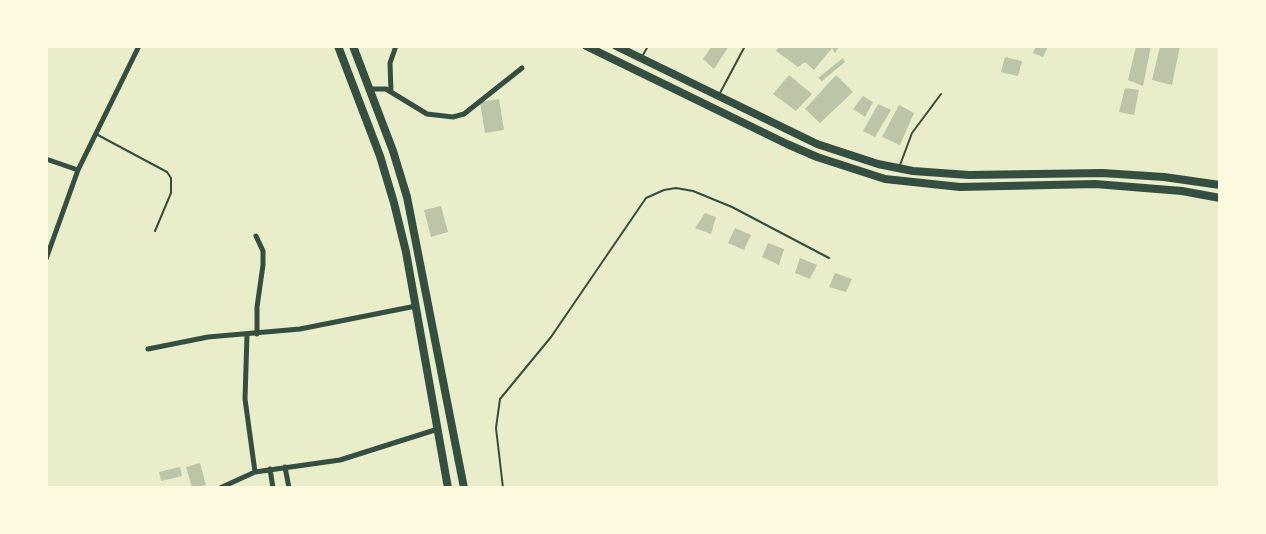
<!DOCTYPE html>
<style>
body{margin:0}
#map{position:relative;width:1266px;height:534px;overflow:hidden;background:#e9edc9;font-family:Cabin,sans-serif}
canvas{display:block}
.frame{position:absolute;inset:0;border:48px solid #fefae0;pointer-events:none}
</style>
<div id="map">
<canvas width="1266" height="534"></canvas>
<div class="frame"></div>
</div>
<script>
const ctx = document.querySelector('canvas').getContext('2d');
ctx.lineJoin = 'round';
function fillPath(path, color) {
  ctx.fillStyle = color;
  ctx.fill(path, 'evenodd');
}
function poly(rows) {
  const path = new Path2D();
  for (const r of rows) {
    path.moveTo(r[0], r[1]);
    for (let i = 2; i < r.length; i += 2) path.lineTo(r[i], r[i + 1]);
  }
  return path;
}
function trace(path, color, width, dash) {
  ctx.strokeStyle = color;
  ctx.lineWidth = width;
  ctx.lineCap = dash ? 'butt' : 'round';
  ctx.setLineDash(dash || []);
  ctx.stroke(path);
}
const building = poly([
 [712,46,729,46,714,69,703,59],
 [779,46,840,46,835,53,832,48,814,70,805,62,798,67,776,51],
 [1036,46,1048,46,1043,57,1033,53],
 [1136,46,1151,46,1143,86,1128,80],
 [1160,46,1180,46,1172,85,1152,80],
 [1005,57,1022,61,1018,76,1001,72],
 [843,58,845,62,822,81,818,78],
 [789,75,812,94,796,111,773,94],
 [836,75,853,92,820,123,805,109],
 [1125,88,1139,90,1134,115,1119,112],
 [863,96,873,102,865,117,853,109],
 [499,99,504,130,485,133,480,102],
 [878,104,891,110,875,137,863,131],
 [899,105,914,113,900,145,882,137],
 [441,206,448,232,431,237,424,210],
 [705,213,716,217,711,234,695,228],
 [735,228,751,235,744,250,728,243],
 [768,243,784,249,779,265,762,257],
 [800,258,817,265,810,279,795,273],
 [835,273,852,279,846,292,829,287],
 [200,463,206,485,192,488,186,467],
 [180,467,182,476,161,481,159,472]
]);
const service = poly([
 [643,55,648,46],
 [720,93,745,46],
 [96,134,167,172,171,178,171,193,155,231],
 [900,165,912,133,941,94],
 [503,488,496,428,500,399,551,337,646,198,664,190,676,188,693,191,732,207,829,258]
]);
const minor = poly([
 [369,89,386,89,427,114,453,117,464,114,522,68],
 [391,92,390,63,396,46],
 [46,159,78,170],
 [256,236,263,251,263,265,257,307,257,334],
 [46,259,78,170,139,46],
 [247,335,245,399,255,472],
 [148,349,208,337,300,329,416,306],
 [285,467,289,488],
 [270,469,273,488],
 [220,488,255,472,340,460,438,429]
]);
const secondary = poly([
 [338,46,380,156,394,203,406,252,448,488],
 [353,46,393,151,407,197,464,488],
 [586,46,787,144,817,157,885,179,960,187,1095,184,1182,191,1220,198],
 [616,46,817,144,878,164,913,171,969,175,1102,173,1164,177,1220,185]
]);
fillPath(building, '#bcc5a7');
trace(service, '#344e41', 2);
trace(minor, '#344e41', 5);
trace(secondary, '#344e41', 8);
</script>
